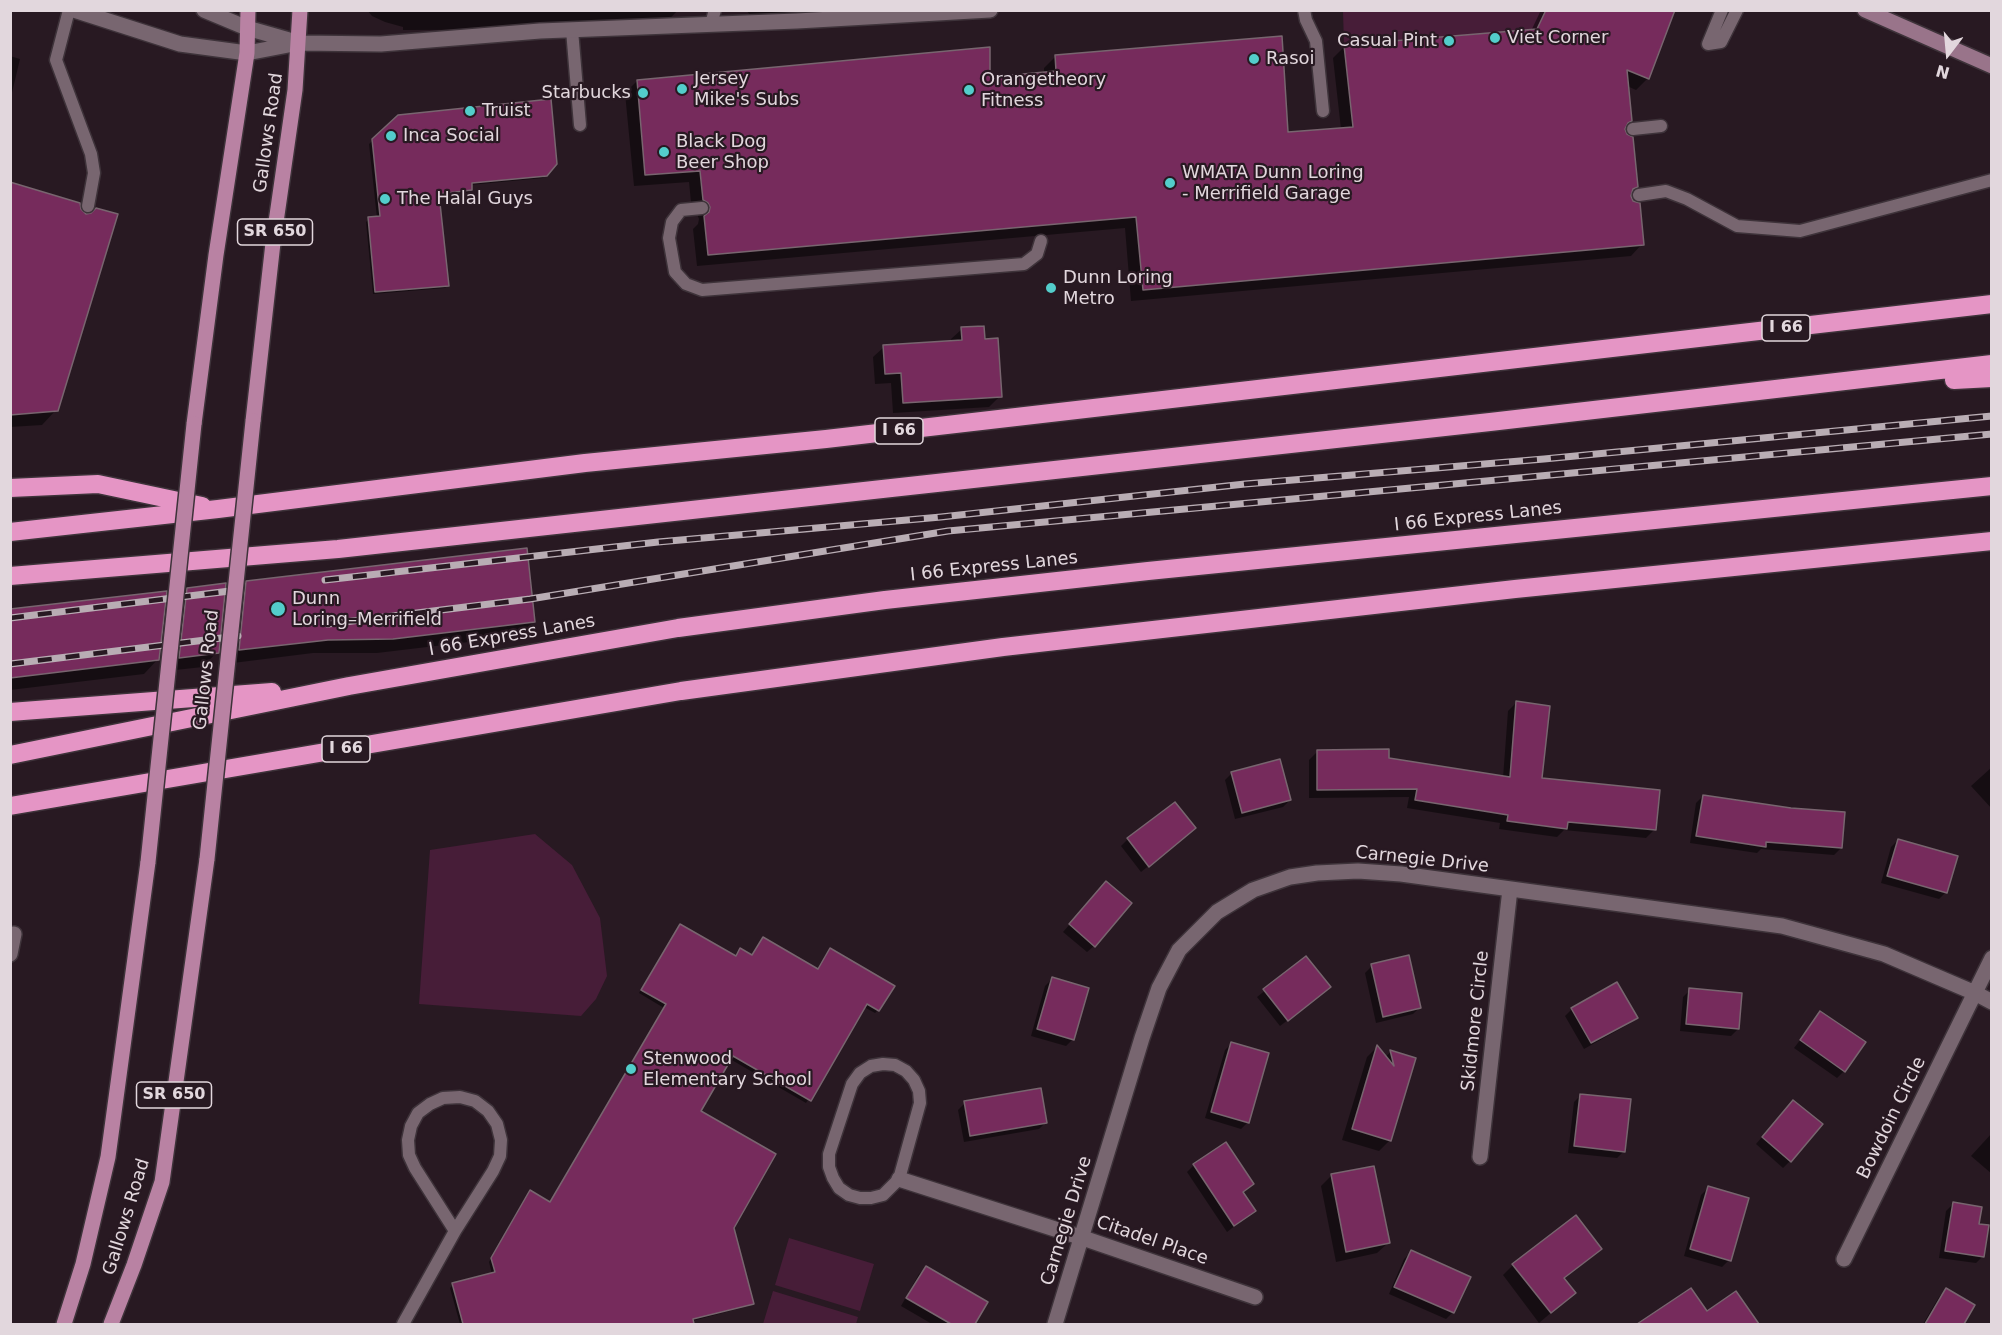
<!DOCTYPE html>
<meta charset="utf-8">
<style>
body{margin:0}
#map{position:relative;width:2002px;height:1335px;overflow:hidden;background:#281922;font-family:"DejaVu Sans",sans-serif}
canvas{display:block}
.frame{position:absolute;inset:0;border:12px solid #e2d7dd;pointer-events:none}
.north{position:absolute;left:1918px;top:24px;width:60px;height:60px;-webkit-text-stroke:4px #281922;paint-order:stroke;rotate:196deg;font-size:16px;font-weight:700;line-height:24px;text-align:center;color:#e2d7dd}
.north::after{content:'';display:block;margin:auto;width:21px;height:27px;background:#e2d7dd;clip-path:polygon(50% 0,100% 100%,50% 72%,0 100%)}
</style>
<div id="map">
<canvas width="2002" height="1335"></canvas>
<div class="frame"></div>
<div class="north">N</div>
</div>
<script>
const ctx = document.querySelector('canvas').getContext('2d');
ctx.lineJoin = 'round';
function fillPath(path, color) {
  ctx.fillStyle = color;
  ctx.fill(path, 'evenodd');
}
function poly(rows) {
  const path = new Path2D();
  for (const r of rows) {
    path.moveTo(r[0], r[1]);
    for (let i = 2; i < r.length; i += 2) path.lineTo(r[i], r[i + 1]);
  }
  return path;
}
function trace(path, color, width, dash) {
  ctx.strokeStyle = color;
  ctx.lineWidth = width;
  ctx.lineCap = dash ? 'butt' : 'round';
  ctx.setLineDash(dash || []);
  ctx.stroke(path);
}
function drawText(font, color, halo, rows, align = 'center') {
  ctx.font = font + ' "DejaVu Sans",sans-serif';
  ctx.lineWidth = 4.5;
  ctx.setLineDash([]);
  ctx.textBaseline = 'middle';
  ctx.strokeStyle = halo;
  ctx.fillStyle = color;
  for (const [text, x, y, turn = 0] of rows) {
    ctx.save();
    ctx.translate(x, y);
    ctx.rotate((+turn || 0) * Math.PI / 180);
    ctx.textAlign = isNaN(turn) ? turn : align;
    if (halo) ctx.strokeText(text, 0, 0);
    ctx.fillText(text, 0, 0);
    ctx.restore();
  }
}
const green = poly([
 [1343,11,1546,11,1537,29,1344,45],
 [535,834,572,865,600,918,607,976,596,999,581,1016,419,1004,430,850],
 [789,1238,874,1264,860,1311,775,1285],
 [773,1291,858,1317,856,1324,763,1324]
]);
const shadow = poly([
 [367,10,678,10,660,29,403,30,403,27,385,22,372,16],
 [746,10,832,10,750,15],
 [1541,10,1663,10,1648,78,1636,90,1627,86,1624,127,1637,186,1629,196,1642,244,1631,256,1131,301,1125,228,697,266,693,229,698,224,699,219,697,214,692,212,689,182,634,186,625,93,637,81,989,79,1044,74,1044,68,1056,56,1287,134,1341,129,1333,58,1345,46,1531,31],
 [10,56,20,59,10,101],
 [399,116,556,164,543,178,470,185,471,190,467,193,438,196,448,285,445,288,373,294,366,222,369,219,377,218,369,144],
 [10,184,56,410,42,425,10,427],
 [962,329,984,340,1000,396,989,407,893,413,891,383,875,384,873,357,884,347,951,342,951,339],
 [247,583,534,621,519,636,377,653,313,653,225,664,232,597],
 [187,590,217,652,203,667,166,671,173,604],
 [10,611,158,659,144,674,10,690],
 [1516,703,1540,779,1654,830,1646,838,1564,830,1557,837,1499,829,1500,823,1407,808,1409,797,1309,798,1309,760,1317,752,1387,759,1503,778,1508,711],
 [1992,767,1992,809,1971,786],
 [1232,773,1290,800,1283,807,1235,819,1225,780],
 [1703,796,1841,848,1834,855,1761,849,1757,853,1690,843,1696,803],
 [1187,835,1141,872,1121,846,1128,839],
 [1898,840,1946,892,1939,899,1881,883,1891,847],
 [1100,890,1094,946,1087,952,1063,932],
 [680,926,735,957,740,950,751,957,817,970,830,950,878,1010,875,1013,864,1007,806,1103,730,1059,699,1112,752,1303,749,1306,692,1321,693,1324,460,1324,450,1288,453,1285,492,1274,489,1262,527,1195,550,1203,664,1008,639,993],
 [1306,958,1322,994,1280,1026,1257,997],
 [1372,966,1420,1007,1413,1014,1376,1023,1365,973],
 [1052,979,1073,1039,1066,1046,1031,1036,1045,986],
 [1690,990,1738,1029,1731,1036,1680,1031,1683,997],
 [1572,1009,1636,1018,1629,1024,1584,1049,1565,1016],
 [1821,1013,1844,1071,1837,1078,1794,1048],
 [1232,1043,1248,1122,1241,1129,1205,1118,1225,1050],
 [1377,1047,1385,1057,1391,1052,1414,1059,1390,1140,1379,1151,1342,1140,1367,1057],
 [1581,1095,1624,1151,1617,1158,1568,1153,1574,1102],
 [965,1103,1046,1122,1039,1129,964,1142,958,1110],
 [1786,1109,1790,1161,1783,1168,1756,1144],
 [1992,1133,1992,1174,1971,1156],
 [1225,1144,1252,1184,1242,1193,1254,1211,1227,1232,1187,1172,1194,1165],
 [1331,1176,1388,1243,1377,1253,1336,1262,1321,1186],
 [1708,1188,1729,1260,1722,1267,1684,1256,1701,1195],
 [1953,1204,1978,1225,1983,1256,1976,1263,1939,1258,1946,1211],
 [1600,1249,1563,1280,1574,1293,1539,1323,1503,1275,1513,1265],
 [1411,1252,1453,1312,1446,1319,1389,1294,1404,1259],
 [926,1268,986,1303,974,1324,932,1324,901,1306,919,1274],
 [1690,1290,1706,1313,1736,1293,1757,1324,1640,1324],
 [1946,1290,1973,1306,1962,1324,1923,1324,1939,1297]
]);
const building = poly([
 [1546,10,1675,10,1649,79,1627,70,1632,121,1628,123,1625,129,1627,134,1633,137,1638,187,1633,189,1631,196,1633,201,1640,203,1644,245,1143,290,1136,217,708,255,704,216,709,212,710,207,708,203,703,200,700,171,645,175,637,80,990,47,990,77,1056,71,1055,55,1282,36,1288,132,1353,127,1344,45,1537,29,1546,10],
 [551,99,557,164,547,176,472,183,472,190,439,194,449,286,375,292,368,217,380,216,372,139,398,115,551,99],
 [10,182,80,203,81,209,86,214,91,213,96,208,118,214,58,411,10,415,10,182],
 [984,326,985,339,998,338,1002,397,903,403,901,373,885,374,883,345,962,340,961,327,984,326],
 [527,548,535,622,393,639,328,640,239,650,246,581,527,548],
 [226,583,219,653,179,658,187,588,226,583],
 [167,591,159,660,10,678,10,609,167,591],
 [1516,701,1550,706,1542,778,1660,790,1656,830,1568,822,1567,829,1507,821,1508,815,1415,800,1417,789,1317,790,1317,750,1389,749,1389,758,1510,777,1516,701],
 [1280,759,1291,800,1242,813,1231,772,1280,759],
 [1703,795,1791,808,1845,812,1842,848,1766,842,1766,847,1696,836,1703,795],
 [1175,802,1196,828,1149,867,1127,838,1175,802],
 [1898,839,1958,856,1947,893,1887,876,1898,839],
 [1106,881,1132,903,1095,947,1069,924,1106,881],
 [680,924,736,956,740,948,752,955,763,937,818,969,830,948,895,986,879,1011,867,1004,811,1101,733,1056,701,1111,776,1154,734,1228,754,1304,693,1319,694,1324,463,1324,452,1283,495,1272,491,1258,530,1190,550,1202,666,1004,641,990,680,924],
 [1409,955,1421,1008,1383,1017,1371,964,1409,955],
 [1306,956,1331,987,1288,1021,1263,989,1306,956],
 [1052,977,1089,988,1074,1040,1037,1029,1052,977],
 [1617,982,1638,1018,1591,1043,1571,1008,1617,982],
 [1689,988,1742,993,1739,1029,1686,1024,1689,988],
 [1820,1011,1866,1042,1845,1072,1800,1040,1820,1011],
 [1231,1042,1269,1053,1249,1123,1211,1112,1231,1042],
 [1377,1045,1394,1066,1390,1050,1416,1058,1391,1141,1352,1129,1377,1045],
 [1041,1088,1047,1123,970,1136,964,1101,1041,1088],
 [1580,1094,1631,1099,1625,1152,1574,1146,1580,1094],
 [1793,1100,1823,1124,1791,1162,1762,1137,1793,1100],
 [1226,1142,1254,1184,1243,1192,1256,1211,1234,1226,1193,1164,1226,1142],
 [1374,1166,1390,1243,1346,1252,1331,1174,1374,1166],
 [1708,1186,1749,1198,1731,1261,1690,1249,1708,1186],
 [1953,1202,1982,1207,1979,1224,1989,1225,1984,1257,1945,1251,1953,1202],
 [1576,1215,1602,1249,1564,1278,1576,1293,1551,1313,1512,1264,1576,1215],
 [1411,1250,1471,1277,1454,1313,1394,1287,1411,1250],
 [926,1266,988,1302,975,1324,951,1324,906,1298,926,1266],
 [1691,1288,1707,1311,1736,1291,1759,1324,1637,1324,1691,1288],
 [1946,1288,1975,1305,1964,1324,1925,1324,1946,1288]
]);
const lane = poly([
 [69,10,56,60,91,154,94,173,88,206],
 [1304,10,1306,20,1316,41,1323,111],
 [1722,10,1708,44,1721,42,1737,10],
 [711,24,715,10],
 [572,30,580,125],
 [1633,129,1661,126],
 [1639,195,1666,191,1687,199,1737,226,1800,231,1992,180],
 [702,208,681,210,672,222,669,238,675,272,686,284,702,290,1024,264,1037,254,1041,241],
 [883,1064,895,1065,906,1071,914,1080,919,1091,920,1103,899,1179,883,1195,871,1198,860,1198,849,1195,839,1188,833,1178,829,1167,829,1154,852,1084,860,1073,871,1066,883,1064],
 [460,1097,475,1101,488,1111,497,1124,501,1140,500,1156,493,1171,455,1231,415,1168,409,1155,408,1140,411,1126,418,1113,430,1104,443,1098,460,1097],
 [403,1324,455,1231]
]);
const street = poly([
 [74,10,180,44,247,53,299,43,381,44,540,31,797,21,990,10],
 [204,10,247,28,296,42],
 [10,954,14,934],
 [1480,1157,1510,889],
 [899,1179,1083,1238,1255,1297],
 [1844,1259,1992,958],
 [1055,1324,1142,1038,1159,988,1179,950,1217,912,1253,890,1290,877,1317,873,1358,871,1401,874,1782,926,1884,954,1975,993,1992,1002]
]);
const secondary = poly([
 [1865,10,1992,66]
]);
const primary = poly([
 [253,421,273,243,295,90,300,10],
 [194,424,216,255,247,53,248,10],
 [64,1324,83,1264,108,1157,148,862],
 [111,1324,134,1265,162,1182,207,859]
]);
const highway = poly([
 [1954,380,1992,378],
 [10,488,98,484,202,506],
 [10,532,218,509,585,463,826,439,1992,304],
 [10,576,338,549,1490,422,1992,364],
 [10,712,272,692],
 [10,755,349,686,678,628,885,600,1148,571,1992,486],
 [10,806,681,691,1003,647,1515,589,1992,541]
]);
const rail = poly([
 [325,580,658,542,941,517,1245,484,1544,459,1992,416],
 [10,618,238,590],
 [328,624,530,599,948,531,1992,434],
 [10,664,238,636]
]);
const primaryBridge = poly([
 [207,859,253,421],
 [148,862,194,424]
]);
const markers = [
 [1495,38,6,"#53cdcb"],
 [1449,41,6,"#53cdcb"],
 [1254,59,6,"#53cdcb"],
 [682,89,6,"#53cdcb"],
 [969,90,6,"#53cdcb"],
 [643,93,6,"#53cdcb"],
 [470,111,6,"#53cdcb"],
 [391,136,6,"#53cdcb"],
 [664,152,6,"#53cdcb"],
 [1170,183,6,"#53cdcb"],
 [385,199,6,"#53cdcb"],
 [1051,288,6,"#53cdcb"],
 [278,609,8,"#53cdcb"],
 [631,1069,6,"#53cdcb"]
];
const shields = [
 [275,232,75],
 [1786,328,48],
 [899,431,48],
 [346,749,48],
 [174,1095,75]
];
const shieldNames = [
 ["SR 650",275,232],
 ["I 66",1786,328],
 ["I 66",899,431],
 ["I 66",346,749],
 ["SR 650",174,1095]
];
const poiNames = [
 ["Viet Corner",1507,38],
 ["Casual Pint",1437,41,"right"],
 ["Rasoi",1266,59],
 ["Jersey",694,79],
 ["Mike's Subs",694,100],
 ["Orangetheory",981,80],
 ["Fitness",981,101],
 ["Starbucks",631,93,"right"],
 ["Truist",482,111],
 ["Inca Social",403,136],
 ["Black Dog",676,142],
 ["Beer Shop",676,163],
 ["WMATA Dunn Loring",1182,173],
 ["- Merrifield Garage",1182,194],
 ["The Halal Guys",397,199],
 ["Dunn Loring",1063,278],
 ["Metro",1063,299],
 ["Dunn",292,599],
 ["Loring–Merrifield",292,620],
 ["Stenwood",643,1059],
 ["Elementary School",643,1080]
];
const streetNames = [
 ["Gallows Road",269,133,-82],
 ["I 66 Express Lanes",1478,517,-6],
 ["I 66 Express Lanes",994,567,-6],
 ["I 66 Express Lanes",512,636,-10],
 ["Gallows Road",207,670,-84],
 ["Carnegie Drive",1422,860,6],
 ["Skidmore Circle",1476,1021,-84],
 ["Bowdoin Circle",1892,1118,-64],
 ["Gallows Road",127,1217,-73],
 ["Carnegie Drive",1067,1221,-73],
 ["Citadel Place",1152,1241,19]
];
fillPath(green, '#471d38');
fillPath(shadow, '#0007');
fillPath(building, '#762b5c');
trace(building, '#78656f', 1.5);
trace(lane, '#3e333a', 15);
trace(street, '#3e333a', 18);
trace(secondary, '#3e333a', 18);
trace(primary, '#3e333a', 18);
trace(highway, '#3e333a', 21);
trace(lane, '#786670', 12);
trace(street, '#786670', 15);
trace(secondary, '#99748a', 15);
trace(primary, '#b982a3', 15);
trace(highway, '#e595c5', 18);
trace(rail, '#b9adb4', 7);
trace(rail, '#281922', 4.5, [14]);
trace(primaryBridge, '#3e333a', 18, []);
trace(primaryBridge, '#b982a3', 15);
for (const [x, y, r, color] of markers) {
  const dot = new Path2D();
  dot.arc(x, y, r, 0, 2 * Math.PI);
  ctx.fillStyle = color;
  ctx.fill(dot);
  trace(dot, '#281922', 2);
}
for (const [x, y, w] of shields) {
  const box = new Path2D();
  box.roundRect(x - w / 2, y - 13, w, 26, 4.5);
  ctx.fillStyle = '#281922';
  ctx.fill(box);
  trace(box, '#e2d7dd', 1.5);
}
drawText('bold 16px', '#e2d7dd', null, shieldNames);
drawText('18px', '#e2d7dd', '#281922', poiNames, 'left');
drawText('18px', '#e2d7dd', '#281922', streetNames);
</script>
